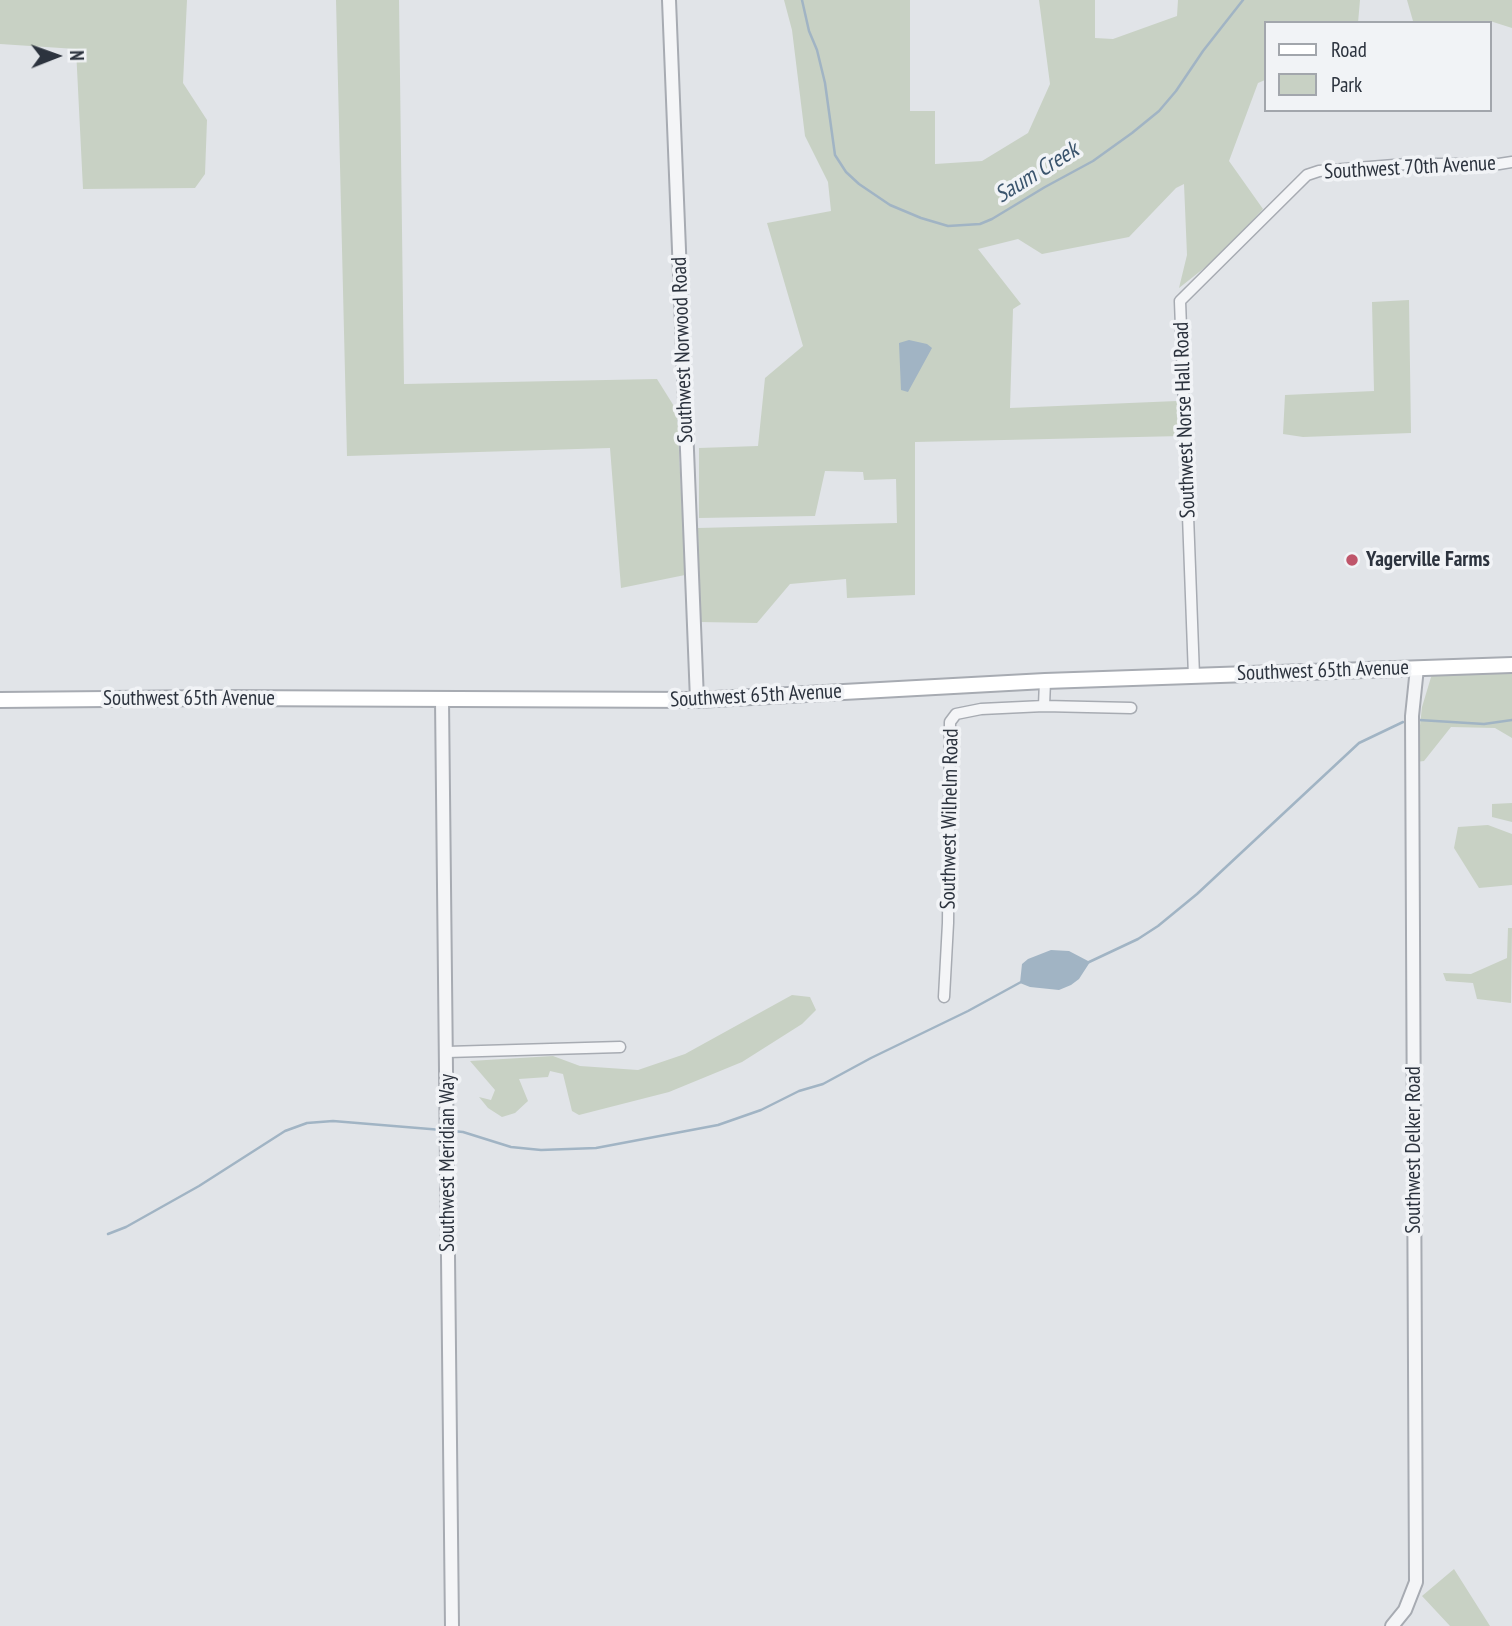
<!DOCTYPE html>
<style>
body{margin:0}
#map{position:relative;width:1512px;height:1626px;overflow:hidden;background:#e1e4e8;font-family:"PT Sans Narrow",sans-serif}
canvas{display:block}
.legend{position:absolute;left:1264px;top:21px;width:228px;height:91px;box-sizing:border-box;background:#f1f3f6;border:2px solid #a2a6ac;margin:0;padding:9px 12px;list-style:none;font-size:21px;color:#2c333e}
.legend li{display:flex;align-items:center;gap:14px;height:35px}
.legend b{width:35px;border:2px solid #a2a6ac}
.north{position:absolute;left:21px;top:21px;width:70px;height:70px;-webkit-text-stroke:5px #f1f3f6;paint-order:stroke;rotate:89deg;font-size:19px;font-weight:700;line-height:28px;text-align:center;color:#2c333e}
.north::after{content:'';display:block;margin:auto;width:24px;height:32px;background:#2c333e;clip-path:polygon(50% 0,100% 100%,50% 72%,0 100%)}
</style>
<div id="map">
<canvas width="1512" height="1626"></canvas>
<ul class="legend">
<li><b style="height:9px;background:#fff"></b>Road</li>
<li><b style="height:19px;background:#c8d1c4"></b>Park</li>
</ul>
<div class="north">N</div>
</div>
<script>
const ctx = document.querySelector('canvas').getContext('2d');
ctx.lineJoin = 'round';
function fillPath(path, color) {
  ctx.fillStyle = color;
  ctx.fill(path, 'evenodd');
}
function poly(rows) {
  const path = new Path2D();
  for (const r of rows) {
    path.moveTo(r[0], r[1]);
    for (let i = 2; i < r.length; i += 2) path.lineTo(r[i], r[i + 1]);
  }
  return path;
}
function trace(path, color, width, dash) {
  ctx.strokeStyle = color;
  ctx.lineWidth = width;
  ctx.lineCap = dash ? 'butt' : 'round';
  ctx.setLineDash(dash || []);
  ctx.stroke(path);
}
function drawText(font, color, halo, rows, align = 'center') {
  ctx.font = font + ' "PT Sans Narrow",sans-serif';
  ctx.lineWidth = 7;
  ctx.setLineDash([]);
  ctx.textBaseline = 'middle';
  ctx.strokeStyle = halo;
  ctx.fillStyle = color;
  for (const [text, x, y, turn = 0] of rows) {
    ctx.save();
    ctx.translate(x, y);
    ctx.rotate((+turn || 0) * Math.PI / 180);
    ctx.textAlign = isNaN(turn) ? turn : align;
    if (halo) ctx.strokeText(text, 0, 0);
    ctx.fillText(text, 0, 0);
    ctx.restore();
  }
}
const green = poly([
 [0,0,187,0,183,83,207,120,205,174,195,188,83,189,76,49,0,44],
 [336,0,399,0,404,384,657,379,677,411,685,575,621,588,610,448,347,456],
 [784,0,910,0,910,111,935,111,935,164,982,161,1028,133,1050,84,1039,0,1095,0,1095,38,1113,39,1177,16,1178,0,1360,0,1358,23,1265,23,1265,80,1258,83,1229,161,1263,209,1222,254,1179,288,1187,255,1184,184,1176,188,1129,237,1042,254,1018,239,978,249,1021,304,1013,309,1010,408,1177,401,1182,436,915,442,915,595,847,598,846,579,790,584,757,623,700,622,698,528,897,523,896,479,864,480,863,472,825,471,815,516,699,518,699,448,758,446,765,378,803,346,767,223,831,211,828,182,805,136,792,30],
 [1407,0,1512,0,1512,28,1490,21,1413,21],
 [1409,300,1411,433,1303,437,1283,434,1285,395,1374,391,1372,302],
 [1512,672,1512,738,1495,728,1451,727,1424,761,1416,762,1422,707,1432,674],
 [1512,803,1512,822,1492,817,1492,804],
 [1488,825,1512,834,1512,885,1479,888,1454,848,1458,827],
 [1508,928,1512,928,1511,1003,1477,999,1473,983,1446,981,1443,973,1471,974,1507,958],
 [792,995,810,997,816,1010,802,1024,742,1062,669,1092,579,1115,572,1111,563,1074,550,1071,548,1077,519,1079,528,1101,515,1113,502,1117,488,1108,479,1097,491,1100,495,1090,470,1061,553,1056,580,1066,638,1070,685,1054],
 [1454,1569,1490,1626,1450,1626,1422,1596]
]);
const water = poly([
 [909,340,927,344,932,348,908,392,901,390,899,343],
 [1051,950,1069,951,1090,962,1079,979,1071,985,1059,990,1030,987,1020,983,1022,964,1028,959]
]);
const stream = poly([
 [802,0,809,31,817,50,825,83,835,155,846,172,859,184,890,205,921,218,948,226,980,224,992,219,1045,187,1093,161,1132,133,1159,111,1176,91,1203,51,1243,0],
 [1419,720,1484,724,1512,720],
 [1087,963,1138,939,1158,926,1197,894,1359,743,1403,722],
 [452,1131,463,1132,511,1147,541,1150,596,1148,718,1125,761,1110,799,1091,823,1084,871,1058,968,1011,1021,982],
 [108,1234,126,1227,199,1186,285,1131,307,1123,333,1121,442,1130]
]);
const minor = poly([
 [1194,676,1180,301,1307,175,1319,171,1407,164,1499,164,1512,162],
 [1044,706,1045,681],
 [944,997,948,923,950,722,956,714,981,709,1044,706,1131,708],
 [447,1052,620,1047]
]);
const tertiary = poly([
 [669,0,697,700],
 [442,700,452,1626],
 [1392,1626,1405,1610,1416,1582,1412,716,1417,668]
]);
const secondary = poly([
 [0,700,217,698,697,700,1045,681,1512,665]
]);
const markers = [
 [1352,560,7,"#bf556a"]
];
const streetNames = [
 ["Southwest 70th Avenue",1410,168,-3],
 ["Southwest Norwood Road",683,350,-92],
 ["Southwest Norse Hall Road",1185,420,-92],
 ["Southwest 65th Avenue",1323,671,-2],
 ["Southwest 65th Avenue",756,696,-3],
 ["Southwest 65th Avenue",189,699],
 ["Southwest Wilhelm Road",950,819,-89],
 ["Southwest Delker Road",1414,1150,-90],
 ["Southwest Meridian Way",448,1163,-90]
];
const poiNames = [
 ["Yagerville Farms",1366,560]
];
const waterNames = [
 ["Saum Creek",1037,173,-32]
];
fillPath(green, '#c8d1c4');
fillPath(water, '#a1b4c4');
trace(stream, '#a1b4c4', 2.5);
trace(minor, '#a7abb2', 13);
trace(tertiary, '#a7abb2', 16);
trace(secondary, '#a7abb2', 18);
trace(minor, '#f4f5f7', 10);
trace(tertiary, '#f4f5f7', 12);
trace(secondary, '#fff', 14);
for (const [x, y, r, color] of markers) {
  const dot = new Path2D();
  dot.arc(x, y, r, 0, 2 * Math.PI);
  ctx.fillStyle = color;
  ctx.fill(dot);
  trace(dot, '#f1f3f6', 2.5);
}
drawText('21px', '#2c333e', '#f1f3f6', streetNames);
drawText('bold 21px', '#2c333e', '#f1f3f6', poiNames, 'left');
drawText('italic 23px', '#3a546d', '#f1f3f6', waterNames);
</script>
